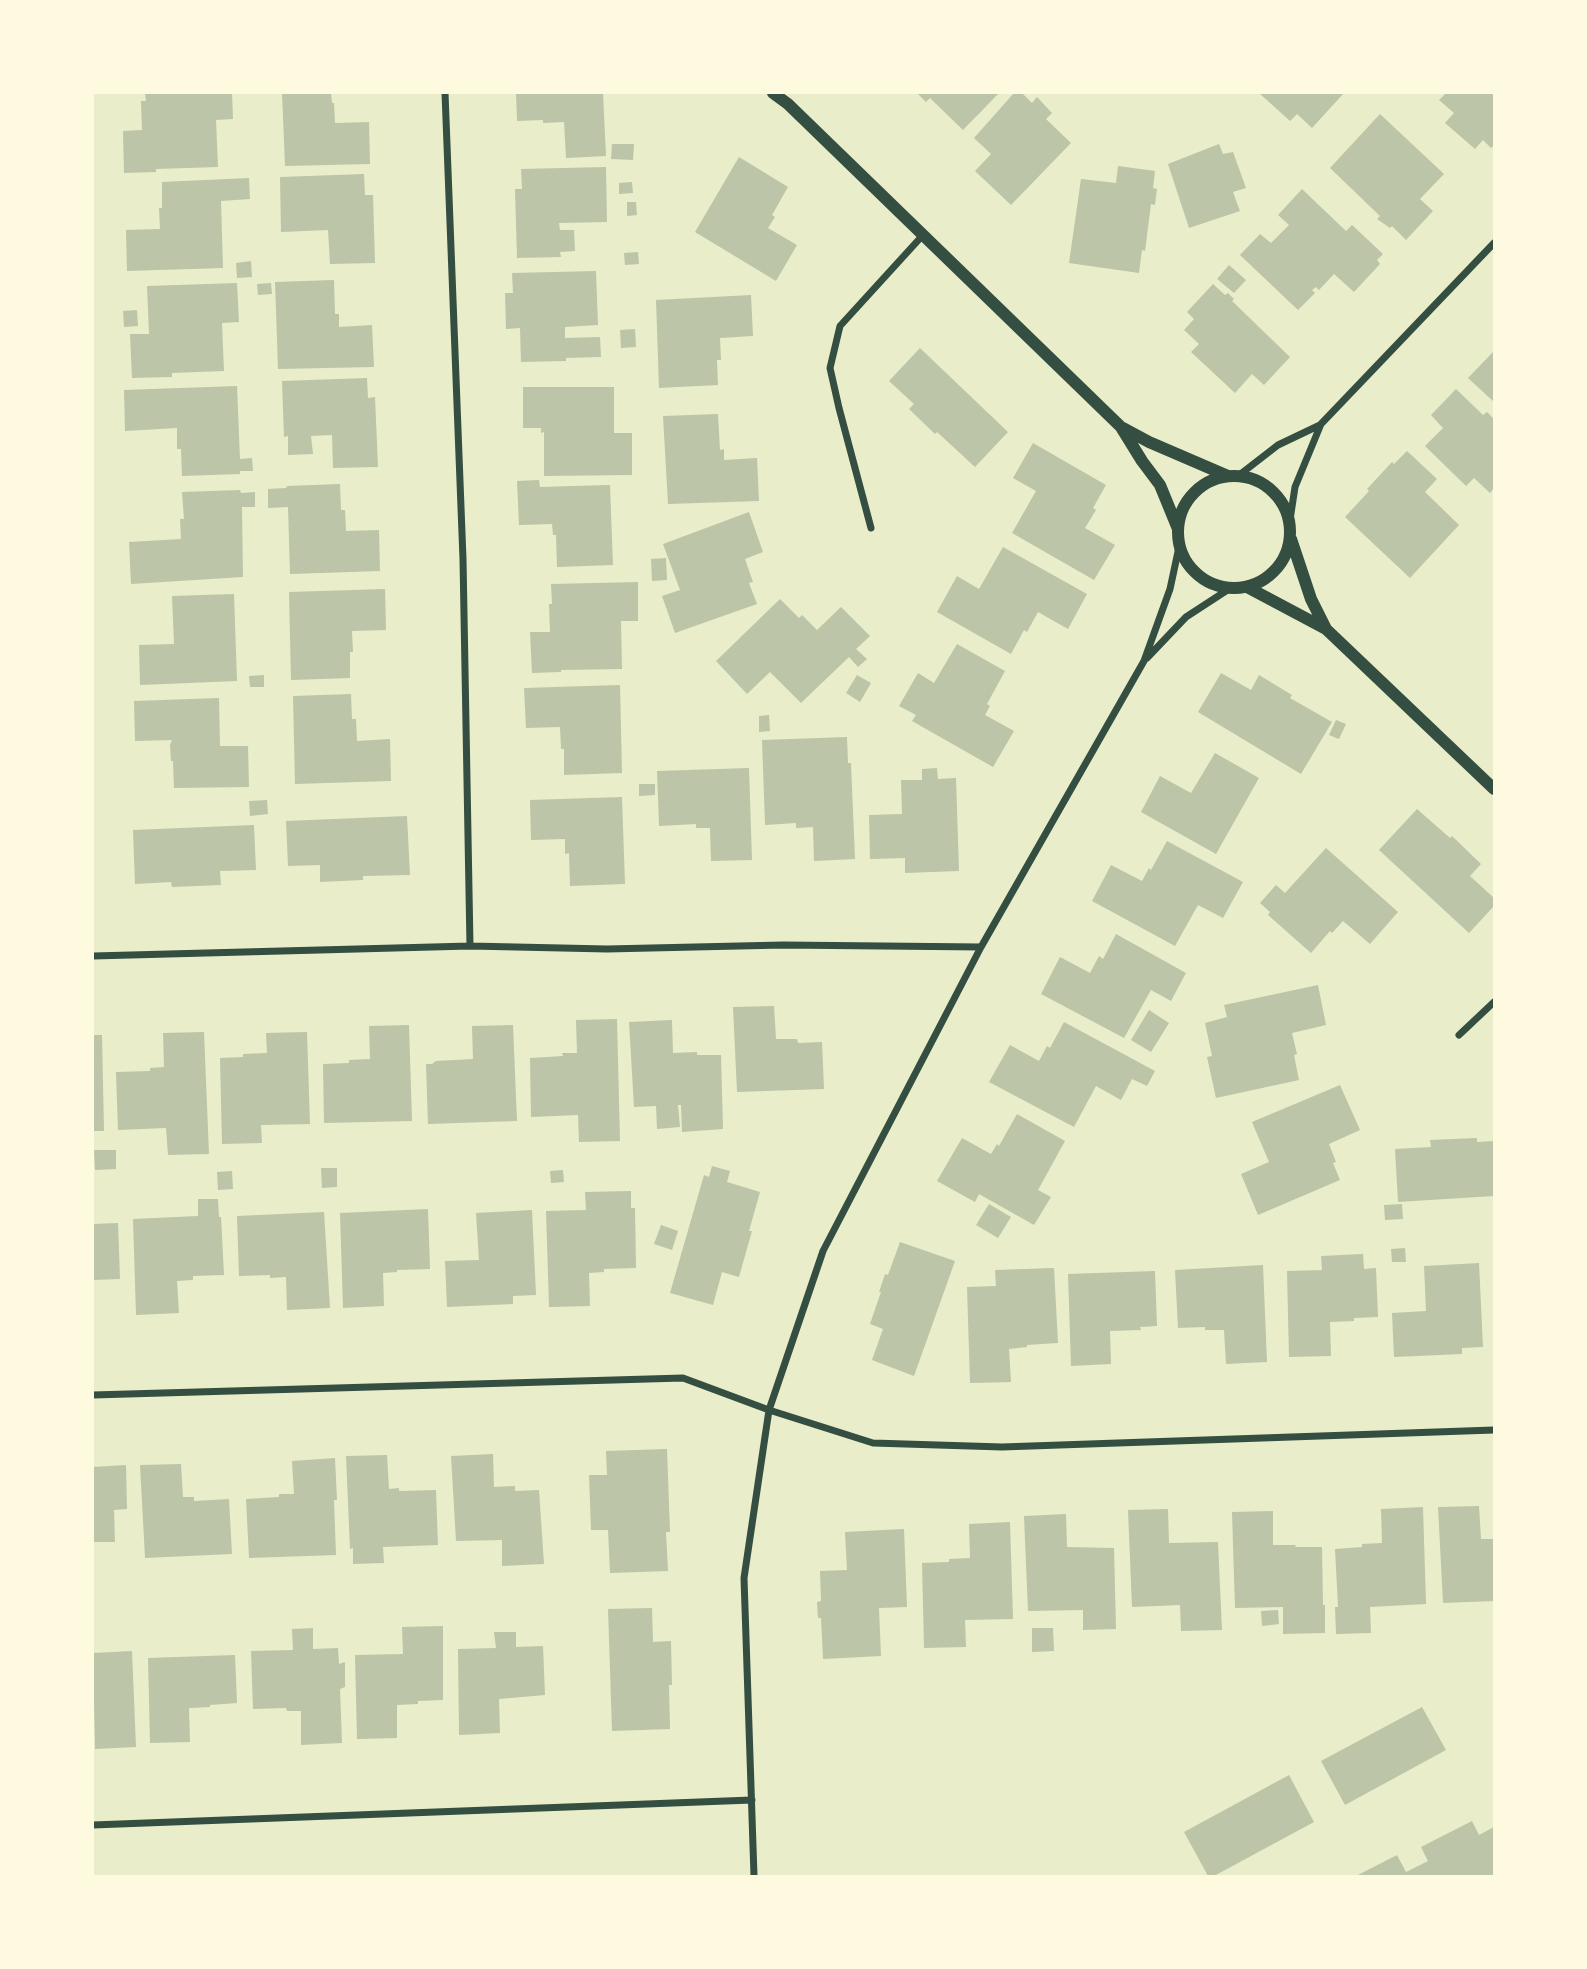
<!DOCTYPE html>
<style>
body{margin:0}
#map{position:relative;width:1587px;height:1969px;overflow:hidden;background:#e9edc9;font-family:"Exo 2",sans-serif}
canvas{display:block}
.frame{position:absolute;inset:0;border:94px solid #fefae0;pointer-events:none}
</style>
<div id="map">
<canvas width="1587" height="1969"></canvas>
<div class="frame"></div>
</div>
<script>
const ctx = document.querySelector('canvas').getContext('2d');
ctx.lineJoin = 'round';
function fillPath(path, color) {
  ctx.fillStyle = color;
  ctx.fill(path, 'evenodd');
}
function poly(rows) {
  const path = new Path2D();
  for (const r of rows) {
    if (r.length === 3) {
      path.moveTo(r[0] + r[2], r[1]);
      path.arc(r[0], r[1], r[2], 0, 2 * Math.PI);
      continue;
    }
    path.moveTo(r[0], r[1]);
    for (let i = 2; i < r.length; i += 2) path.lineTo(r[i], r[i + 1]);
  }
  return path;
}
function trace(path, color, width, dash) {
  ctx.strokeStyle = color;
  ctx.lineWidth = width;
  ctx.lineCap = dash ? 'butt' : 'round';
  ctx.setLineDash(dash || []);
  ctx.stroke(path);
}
const building = poly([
 [145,93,232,93,233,119,216,120,218,167,156,169,156,172,124,173,123,131,142,130,141,101,146,101],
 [282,93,331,93,332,103,334,103,335,123,369,122,370,164,285,166],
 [516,93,603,93,606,156,566,158,564,122,543,123,543,120,517,121],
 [917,93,999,93,963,130,930,98,926,102],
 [1014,93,1022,93,1032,103,1037,97,1052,113,1046,119,1071,143,1011,205,975,171,991,154,974,138],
 [1259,93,1344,93,1312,128,1297,114,1290,121],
 [1446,93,1494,93,1494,145,1491,148,1483,140,1475,149,1445,123,1454,113,1439,100],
 [1380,114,1444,174,1420,199,1433,211,1406,240,1392,226,1390,228,1377,219,1380,216,1330,168],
 [612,144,634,144,633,160,611,159],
 [1219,144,1223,154,1233,152,1246,188,1233,192,1240,211,1189,228,1168,164],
 [739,157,788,187,772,215,775,217,768,228,797,245,776,281,695,232],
 [1118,166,1155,171,1153,188,1157,189,1155,205,1151,204,1145,251,1142,250,1139,273,1069,263,1081,179,1116,183],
 [606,167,607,222,559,223,560,230,574,230,575,251,560,252,561,257,517,258,515,189,522,189,521,169],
 [364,174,365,195,373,195,375,263,330,264,328,230,281,232,280,177],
 [249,178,250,199,221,201,223,268,127,271,126,230,160,229,159,208,162,208,162,182],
 [632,182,633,193,619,194,619,183],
 [1302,189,1346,231,1352,225,1383,254,1377,260,1380,264,1354,292,1334,274,1319,290,1316,287,1312,290,1315,293,1298,310,1240,255,1260,234,1271,243,1289,225,1278,215],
 [627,202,636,202,637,215,627,216],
 [638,252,639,264,625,265,624,253],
 [251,261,252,277,237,278,236,263],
 [1229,265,1246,280,1234,293,1217,279],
 [596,271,598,325,565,327,565,338,600,337,601,357,566,358,566,361,521,362,520,328,506,329,505,293,513,293,512,273],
 [334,280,335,314,339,314,339,327,372,325,374,367,278,369,275,282],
 [237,283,239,322,222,323,224,371,172,373,172,377,132,378,130,334,149,334,147,286],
 [271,283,272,294,258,295,257,284],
 [1213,284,1225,295,1228,293,1234,299,1232,301,1290,357,1264,385,1252,374,1235,393,1191,352,1199,344,1184,330,1194,319,1187,312],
 [751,295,753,336,720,338,721,360,717,360,718,385,659,388,656,300],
 [137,310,138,326,124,327,123,311],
 [635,329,636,347,621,348,620,330],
 [920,348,1008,432,975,467,937,432,935,434,909,409,914,404,889,381],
 [1494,351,1494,402,1468,378],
 [367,378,368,398,375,397,378,467,333,468,332,435,311,436,313,454,288,455,288,436,284,437,282,381],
 [237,386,240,459,252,458,253,471,240,471,240,474,182,476,181,449,177,449,177,428,125,431,124,390],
 [523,387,614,387,614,433,632,433,632,475,544,476,544,432,541,433,541,428,523,428],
 [1456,389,1483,415,1487,412,1494,419,1494,488,1490,493,1474,478,1466,486,1425,446,1443,428,1431,415],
 [718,414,720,450,724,449,724,460,757,458,759,501,668,504,663,416],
 [1033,443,1106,485,1093,508,1096,510,1085,528,1115,545,1094,580,1012,533,1036,491,1013,478],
 [1407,451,1437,479,1425,492,1459,525,1410,578,1345,517,1369,491,1367,489,1392,462,1394,464],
 [539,480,540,487,610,485,613,565,557,567,556,535,553,535,552,524,519,525,517,481],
 [340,484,341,510,345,510,346,531,379,530,380,571,290,574,288,507,268,508,268,489,286,488,287,486],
 [240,490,241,493,255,492,255,507,242,507,243,577,131,584,129,542,181,539,180,519,184,519,182,492],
 [749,512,763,552,745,559,753,582,749,583,757,604,675,633,662,596,680,590,663,544],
 [1003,547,1087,594,1068,629,1038,612,1027,632,1024,630,1011,654,937,612,957,576,979,589],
 [666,558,667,580,652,581,651,559],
 [638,582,638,621,621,621,622,669,561,670,561,672,532,673,530,632,550,632,549,604,552,604,551,584],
 [385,589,386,630,352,631,353,652,350,652,350,678,291,680,289,592],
 [234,594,237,681,140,685,139,645,174,644,172,596],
 [780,599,799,618,802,615,817,630,841,607,870,636,856,649,867,659,858,667,849,657,801,703,770,672,747,694,716,661],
 [957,644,1005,671,987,704,990,706,985,715,1014,731,993,767,912,721,916,715,899,706,918,673,934,683],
 [1221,673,1251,690,1259,675,1292,695,1290,698,1332,722,1301,774,1198,712],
 [264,675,264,687,250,687,249,676],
 [857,675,871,683,860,702,846,693],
 [620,685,622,773,564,775,564,749,561,749,560,727,526,728,524,688],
 [351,694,352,719,356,719,357,741,390,739,391,781,295,784,293,696],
 [219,698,220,746,248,746,249,787,174,788,173,761,171,761,170,745,172,740,135,741,134,701],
 [769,715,770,731,759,732,759,716],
 [1336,720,1346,724,1339,739,1329,735],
 [847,737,848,763,851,763,855,859,814,861,813,827,796,828,796,823,765,825,762,740],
 [1215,753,1259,778,1216,854,1141,812,1160,776,1191,793],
 [749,768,752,860,711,861,710,828,696,828,696,824,659,826,657,771],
 [937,768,938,779,956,778,959,871,905,873,905,858,870,859,869,815,902,814,901,780,922,780,922,769],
 [639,784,655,784,655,795,639,796],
 [622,797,625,884,570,886,569,853,565,854,565,839,531,840,530,800],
 [267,800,268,814,250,816,249,801],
 [1417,809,1450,838,1452,836,1481,864,1470,876,1494,898,1494,906,1469,933,1379,850],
 [407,816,410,875,363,876,363,880,320,882,320,865,288,866,286,821],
 [254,825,256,870,220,871,221,885,172,887,171,882,135,884,133,830],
 [1167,841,1243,882,1223,918,1198,905,1175,946,1092,901,1111,865,1142,881,1149,868,1151,870],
 [1326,848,1398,912,1370,944,1343,921,1332,933,1330,931,1311,953,1268,915,1270,912,1260,903,1276,885,1285,893],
 [1116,934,1186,973,1171,1001,1151,990,1124,1038,1041,994,1060,957,1090,973,1099,956,1103,959],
 [1318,985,1326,1025,1292,1033,1297,1054,1294,1055,1299,1080,1216,1098,1207,1057,1212,1056,1205,1023,1227,1017,1224,1005],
 [774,1006,776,1039,797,1039,798,1043,822,1042,824,1089,737,1092,733,1007],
 [1149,1010,1169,1023,1151,1052,1131,1040],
 [617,1019,620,1141,579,1142,578,1115,531,1117,530,1058,563,1056,562,1053,577,1053,576,1020],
 [672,1020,673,1053,697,1052,697,1055,721,1055,723,1129,682,1132,681,1105,678,1105,680,1127,657,1129,656,1106,634,1107,629,1022],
 [1064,1022,1155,1071,1147,1086,1132,1079,1121,1100,1096,1086,1074,1127,989,1082,1010,1045,1039,1061,1047,1046,1050,1048],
 [409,1025,412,1121,324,1123,323,1064,349,1063,349,1060,370,1059,369,1026],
 [513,1025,517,1121,428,1124,426,1064,432,1064,436,1061,473,1059,472,1026],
 [204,1032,209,1154,168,1155,166,1128,118,1130,116,1072,150,1071,150,1068,164,1067,163,1033],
 [307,1032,310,1124,261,1125,262,1143,222,1144,220,1058,243,1057,243,1054,267,1053,266,1033],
 [93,1035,102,1035,104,1131,93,1131],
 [1340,1085,1360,1130,1329,1144,1336,1162,1333,1163,1340,1180,1258,1215,1241,1174,1269,1162,1252,1122],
 [1017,1114,1065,1141,1038,1190,1051,1197,1034,1225,979,1194,975,1202,937,1181,962,1138,991,1154,997,1144,999,1146],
 [1477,1138,1477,1142,1494,1141,1494,1196,1398,1202,1395,1149,1431,1147,1430,1140],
 [94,1150,116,1150,116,1169,95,1170],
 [712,1166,730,1171,727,1182,760,1192,749,1231,752,1231,739,1277,722,1272,713,1305,670,1293,704,1175,709,1177],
 [321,1168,337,1168,337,1187,322,1188],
 [563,1170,564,1182,551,1183,550,1171],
 [232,1171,233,1189,218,1190,217,1172],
 [631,1191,631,1208,635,1208,636,1268,604,1269,604,1272,589,1273,590,1306,549,1307,546,1211,586,1210,585,1192],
 [198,1199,218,1199,219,1217,221,1217,224,1275,193,1276,193,1280,177,1281,179,1313,136,1315,133,1219,198,1216],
 [989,1204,1011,1217,998,1238,976,1225],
 [1402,1204,1403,1219,1385,1220,1384,1205],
 [428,1209,430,1269,397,1270,397,1272,383,1273,384,1306,343,1308,340,1213],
 [532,1210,536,1295,513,1296,513,1304,447,1307,445,1261,479,1260,476,1213],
 [324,1212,330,1308,287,1310,286,1277,270,1278,270,1275,239,1276,237,1216],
 [118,1223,120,1279,93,1280,93,1224],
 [661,1225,678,1231,672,1250,654,1244],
 [900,1242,955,1261,914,1376,872,1360,883,1329,870,1324,881,1292,879,1292,885,1274,888,1275],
 [1405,1248,1406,1262,1392,1262,1391,1249],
 [1363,1254,1364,1269,1376,1268,1378,1317,1354,1318,1354,1321,1330,1322,1331,1356,1289,1357,1287,1271,1322,1270,1321,1256],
 [1479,1263,1483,1347,1462,1348,1462,1354,1394,1357,1392,1313,1426,1311,1424,1266],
 [1263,1265,1267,1362,1226,1364,1224,1330,1205,1330,1205,1327,1178,1328,1175,1270],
 [1054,1268,1058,1343,1027,1345,1027,1347,1009,1349,1011,1382,970,1383,967,1287,996,1286,995,1270],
 [1155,1271,1157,1326,1140,1327,1141,1330,1110,1331,1111,1364,1071,1366,1068,1274],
 [667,1449,670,1532,666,1532,668,1571,610,1573,608,1530,591,1530,589,1475,607,1475,606,1451],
 [493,1454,494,1487,515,1486,515,1491,539,1490,544,1564,502,1566,502,1540,456,1541,451,1456],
 [387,1455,389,1489,399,1488,399,1491,436,1490,438,1545,383,1547,384,1563,353,1564,353,1548,350,1549,346,1456],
 [335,1458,337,1500,334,1500,336,1555,249,1558,246,1499,279,1497,279,1494,294,1494,292,1461],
 [181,1464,183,1497,194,1497,194,1501,229,1499,232,1554,145,1558,140,1465],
 [126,1465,127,1509,114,1510,115,1542,93,1542,93,1467],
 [1479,1506,1481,1539,1494,1539,1494,1601,1443,1603,1438,1507],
 [1423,1507,1426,1604,1370,1607,1371,1633,1336,1634,1335,1607,1338,1607,1335,1549,1362,1547,1362,1544,1382,1543,1381,1509],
 [1168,1509,1169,1543,1218,1542,1222,1630,1181,1631,1180,1605,1132,1607,1128,1510],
 [1273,1511,1273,1545,1296,1545,1295,1547,1322,1547,1323,1605,1325,1605,1325,1633,1283,1634,1283,1607,1235,1608,1232,1512],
 [1066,1514,1067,1547,1114,1548,1116,1629,1083,1630,1083,1610,1028,1611,1024,1516],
 [1010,1522,1013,1619,965,1620,966,1647,924,1648,922,1563,949,1562,949,1559,970,1558,969,1524],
 [904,1529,907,1607,879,1608,881,1656,823,1659,821,1618,818,1618,817,1602,821,1601,820,1571,847,1570,845,1532],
 [652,1608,653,1642,671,1641,672,1685,669,1685,670,1729,612,1731,608,1609],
 [1278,1610,1279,1624,1262,1626,1261,1611],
 [443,1626,443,1700,418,1701,418,1704,397,1705,397,1738,357,1739,355,1655,403,1654,402,1627],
 [313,1628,313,1649,338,1648,339,1664,345,1662,345,1687,340,1689,342,1743,301,1745,301,1711,287,1711,286,1708,253,1709,251,1651,293,1650,292,1629],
 [1032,1628,1053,1628,1054,1651,1032,1652],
 [494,1632,516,1632,516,1647,543,1646,545,1695,499,1699,500,1733,459,1735,458,1649,496,1648],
 [132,1651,136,1747,95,1749,93,1653],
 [235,1655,237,1703,210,1705,210,1707,189,1708,190,1742,150,1743,148,1658],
 [1422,1707,1446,1750,1345,1805,1321,1761],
 [1289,1775,1314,1822,1214,1876,1208,1876,1184,1832],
 [1472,1821,1479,1835,1494,1827,1494,1876,1356,1876,1397,1855,1406,1872,1428,1861,1421,1847]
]);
const minor = poly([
 [445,93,463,559,470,946],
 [1238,476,1278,445,1320,425],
 [1290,520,1295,487,1321,424,1494,243],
 [871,528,839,408,830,368,840,326,923,235],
 [1147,658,1186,617,1229,589],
 [93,956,470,946,607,949,783,945,981,947],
 [1459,1035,1494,1002],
 [93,1395,683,1378,769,1410,873,1443,1002,1447,1494,1430],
 [93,1825,752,1800],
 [754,1876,744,1578,769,1410,823,1251,981,947,1144,661,1170,589,1179,547]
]);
const tertiary = poly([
 [773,93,788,104,1121,427,1142,461,1160,485,1178,529],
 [1123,428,1149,442,1228,476],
 [1234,532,56],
 [1291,539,1311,599,1326,629],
 [1247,587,1326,629,1494,789]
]);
fillPath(building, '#bcc5a7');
trace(minor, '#344e41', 7);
trace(tertiary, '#344e41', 12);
</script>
